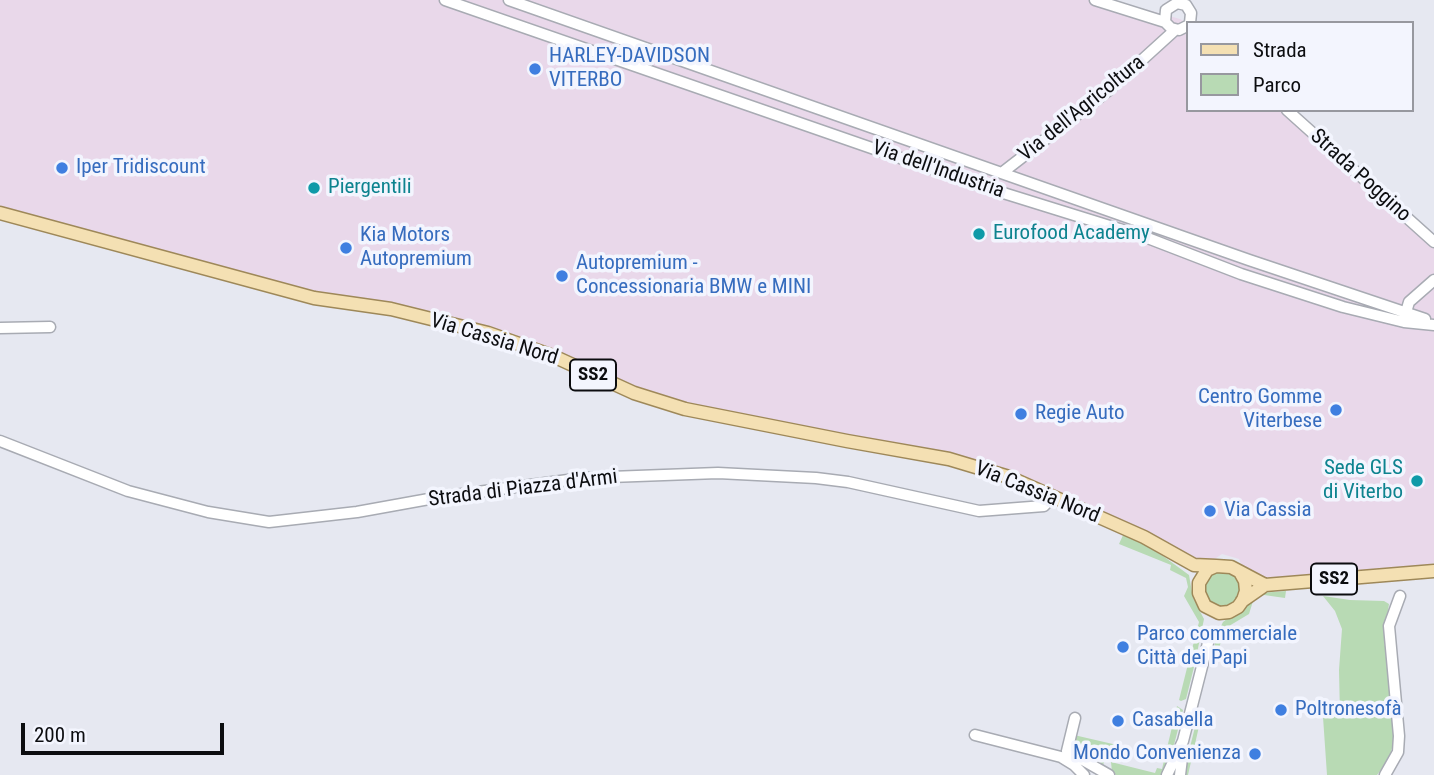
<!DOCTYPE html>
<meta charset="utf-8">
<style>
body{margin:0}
#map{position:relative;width:1434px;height:775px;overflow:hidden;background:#e6e8f1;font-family:"Roboto Condensed",sans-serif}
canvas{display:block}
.legend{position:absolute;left:1186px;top:21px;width:228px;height:91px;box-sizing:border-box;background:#f3f5fe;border:2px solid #97989f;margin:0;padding:9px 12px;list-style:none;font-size:21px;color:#0c0d10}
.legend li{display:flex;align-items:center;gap:14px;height:35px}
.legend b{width:35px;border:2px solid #97989f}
.scale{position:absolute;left:21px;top:723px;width:203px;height:32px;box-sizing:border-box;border:4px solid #0c0d10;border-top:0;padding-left:9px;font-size:21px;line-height:24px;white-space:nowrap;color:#0c0d10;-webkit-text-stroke:5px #f3f5fe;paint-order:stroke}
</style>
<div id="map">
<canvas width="1434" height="775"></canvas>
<ul class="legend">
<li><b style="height:9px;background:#f4e0b3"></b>Strada</li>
<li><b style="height:19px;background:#b8dab4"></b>Parco</li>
</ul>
<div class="scale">200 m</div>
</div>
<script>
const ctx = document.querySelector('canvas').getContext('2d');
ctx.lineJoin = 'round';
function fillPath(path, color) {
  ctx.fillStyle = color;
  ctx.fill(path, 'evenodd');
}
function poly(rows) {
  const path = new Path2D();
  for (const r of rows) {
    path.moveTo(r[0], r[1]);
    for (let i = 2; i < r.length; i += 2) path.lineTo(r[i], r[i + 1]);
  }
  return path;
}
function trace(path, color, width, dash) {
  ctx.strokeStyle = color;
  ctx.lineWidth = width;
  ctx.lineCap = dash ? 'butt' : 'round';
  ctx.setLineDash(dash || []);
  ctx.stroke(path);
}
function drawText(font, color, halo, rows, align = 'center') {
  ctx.font = font + ' "Roboto Condensed",sans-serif';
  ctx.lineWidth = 7;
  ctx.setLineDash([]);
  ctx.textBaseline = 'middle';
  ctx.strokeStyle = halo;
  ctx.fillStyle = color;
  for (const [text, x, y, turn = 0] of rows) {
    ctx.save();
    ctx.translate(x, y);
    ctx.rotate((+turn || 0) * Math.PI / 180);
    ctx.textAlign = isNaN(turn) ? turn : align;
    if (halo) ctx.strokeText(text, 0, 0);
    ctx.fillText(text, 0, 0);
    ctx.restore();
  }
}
const industrial = poly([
 [0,0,1112,0,1180,19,1187,23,1187,110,1292,110,1434,238,1434,563,1418,567,1261,579,1242,566,1239,559,1222,554,1213,560,1198,561,1157,537,1011,473,677,403,620,383,543,348,318,294,0,208]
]);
const green = poly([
 [1124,533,1163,556,1189,575,1193,598,1204,619,1197,653,1191,653,1199,622,1184,596,1188,587,1186,578,1170,570,1171,565,1119,544],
 [1213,570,1235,572,1243,589,1235,605,1227,608,1211,605,1202,589],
 [1286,591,1285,598,1264,595,1254,598,1249,614,1224,629,1216,661,1214,660,1212,655,1218,632,1223,622,1260,593],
 [1323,596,1350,600,1384,601,1389,604,1384,636,1394,741,1389,759,1377,775,1327,775,1323,717,1340,715,1339,670,1342,629,1335,611],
 [1189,660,1195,663,1186,699,1181,701,1179,700],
 [1177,706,1183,710,1168,768,1163,775,1116,775,1112,772,1111,762,1155,773,1157,768,1162,769],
 [1202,713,1188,775,1183,775,1198,715],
 [1074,735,1130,748,1129,750,1110,745,1103,765,1077,752,1073,747]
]);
const minor = poly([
 [445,0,984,187,1145,237,1241,274,1343,307,1404,322,1434,325],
 [509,0,1249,260,1425,319],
 [1095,0,1165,22],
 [1187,26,1179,30,1171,28,1165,22,1166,10,1177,3,1186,5,1191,13,1190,23],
 [1287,110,1434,242],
 [1003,172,1109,90,1175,30],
 [1404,319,1409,302,1434,280],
 [0,328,50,327],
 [0,441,128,491,208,512,269,522,357,512,440,497,583,478,718,473,816,478,848,482,979,511,1044,506,1052,497],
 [1075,718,1067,751,1109,775],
 [975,735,1061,757,1074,765,1084,775],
 [1167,775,1183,741,1208,643],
 [1180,775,1183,750],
 [1385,775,1398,752,1399,736,1389,626,1400,596]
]);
const major = poly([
 [0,213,314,298,391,309,488,333,553,356,634,393,685,409,847,441,949,459,1009,477,1144,537,1194,565,1216,566],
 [1240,572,1245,581,1246,591,1243,600,1238,607,1229,612,1219,613,1205,606,1199,593,1199,583,1207,570,1216,566,1231,567,1265,585],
 [1242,601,1265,585,1434,571]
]);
const markers = [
 [535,69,7,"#3f7fe0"],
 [62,168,7,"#3f7fe0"],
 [314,188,7,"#0f9aa8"],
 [979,234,7,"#0f9aa8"],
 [346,248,7,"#3f7fe0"],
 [562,276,7,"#3f7fe0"],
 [1336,410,7,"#3f7fe0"],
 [1021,414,7,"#3f7fe0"],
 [1417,481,7,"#0f9aa8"],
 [1210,511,7,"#3f7fe0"],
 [1123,647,7,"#3f7fe0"],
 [1281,710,7,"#3f7fe0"],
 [1118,721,7,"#3f7fe0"],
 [1255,754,7,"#3f7fe0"]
];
const shields = [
 [593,375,46],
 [1334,579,46]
];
const shieldNames = [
 ["SS2",593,375],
 ["SS2",1334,579]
];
const shopNames = [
 ["HARLEY-DAVIDSON",549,57],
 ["VITERBO",549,81],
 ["Iper Tridiscount",76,168],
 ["Kia Motors",360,236],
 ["Autopremium",360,260],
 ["Autopremium -",576,264],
 ["Concessionaria BMW e MINI",576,288],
 ["Centro Gomme",1322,398,"right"],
 ["Viterbese",1322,422,"right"],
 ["Regie Auto",1035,414],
 ["Via Cassia",1224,511],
 ["Parco commerciale",1137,635],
 ["Città dei Papi",1137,659],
 ["Poltronesofà",1295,710],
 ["Casabella",1132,721],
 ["Mondo Convenienza",1241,754,"right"]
];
const streetNames = [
 ["Via dell'Agricoltura",1082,109,-39],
 ["Via dell'Industria",938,170,19],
 ["Strada Poggino",1360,176,42],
 ["Via Cassia Nord",494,340,17],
 ["Strada di Piazza d'Armi",523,489,-7],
 ["Via Cassia Nord",1037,493,22]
];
const cultureNames = [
 ["Piergentili",328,188],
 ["Eurofood Academy",993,234],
 ["Sede GLS",1403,469,"right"],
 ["di Viterbo",1403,493,"right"]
];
fillPath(industrial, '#e9d8ea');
fillPath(green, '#b8dab4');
trace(minor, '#a8abb3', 13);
trace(major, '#9e8859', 15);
trace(minor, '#fff', 10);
trace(major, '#f4e0b3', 12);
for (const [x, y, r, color] of markers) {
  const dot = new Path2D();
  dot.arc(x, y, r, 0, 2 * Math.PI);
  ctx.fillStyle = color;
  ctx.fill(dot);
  trace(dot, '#f3f5fe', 2.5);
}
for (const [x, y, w] of shields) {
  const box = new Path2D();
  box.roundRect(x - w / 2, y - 15.5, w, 31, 5);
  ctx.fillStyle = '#f3f5fe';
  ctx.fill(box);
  trace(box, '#0c0d10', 2);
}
drawText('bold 19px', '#0c0d10', null, shieldNames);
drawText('21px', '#366cbe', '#f3f5fe', shopNames, 'left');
drawText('21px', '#0c0d10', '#f3f5fe', streetNames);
drawText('21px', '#0d838f', '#f3f5fe', cultureNames, 'left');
</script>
